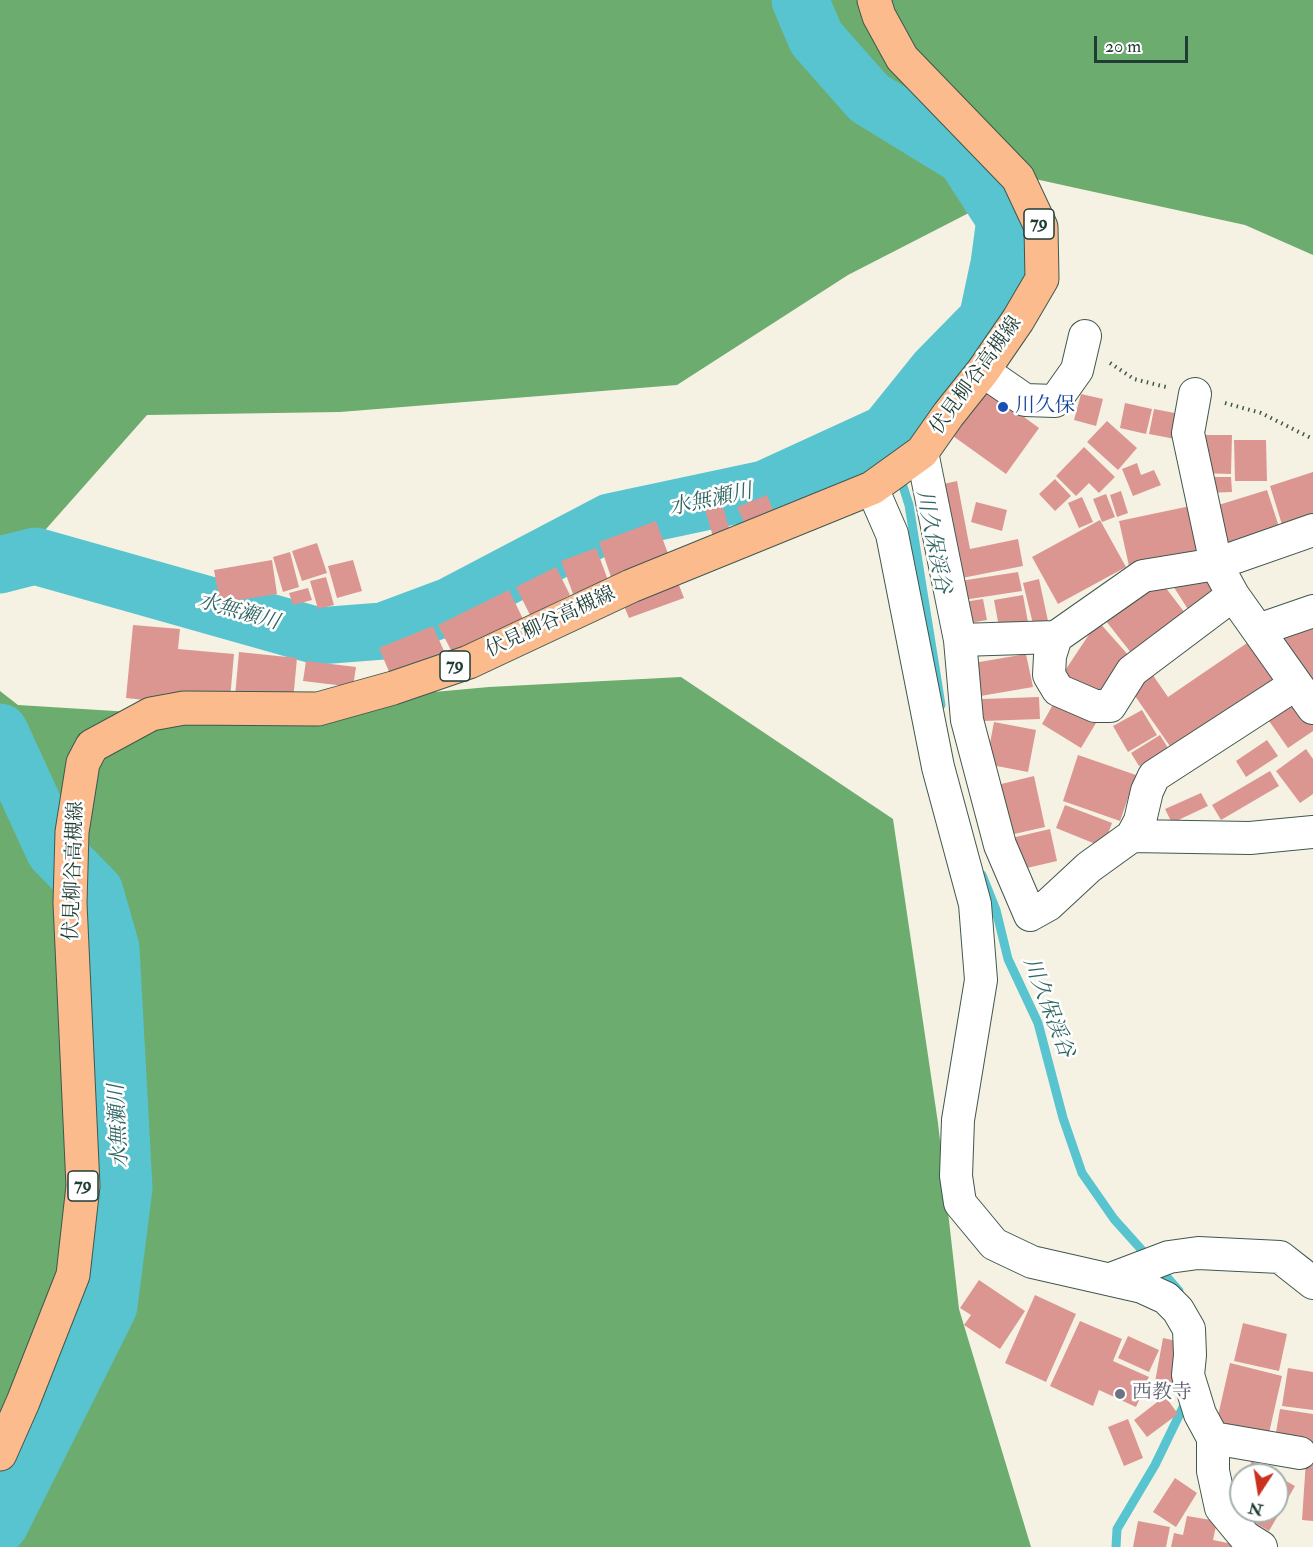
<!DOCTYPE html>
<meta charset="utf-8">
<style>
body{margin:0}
#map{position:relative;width:1313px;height:1547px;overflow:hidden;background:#f6f2e3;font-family:"IM FELL Double Pica",serif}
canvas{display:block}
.north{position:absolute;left:1229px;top:1463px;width:60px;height:60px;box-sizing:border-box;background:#fff;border:2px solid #a5b1ae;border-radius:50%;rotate:192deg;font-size:16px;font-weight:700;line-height:24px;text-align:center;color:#1f3d34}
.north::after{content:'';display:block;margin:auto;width:21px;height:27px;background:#c8321e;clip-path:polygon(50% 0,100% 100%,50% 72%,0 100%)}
.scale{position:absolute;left:1094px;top:36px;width:94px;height:27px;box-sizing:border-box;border:3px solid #1f3d34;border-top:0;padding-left:8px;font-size:18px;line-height:21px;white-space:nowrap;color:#1f3d34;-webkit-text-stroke:4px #fff;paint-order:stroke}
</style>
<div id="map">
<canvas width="1313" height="1547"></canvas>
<div class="north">N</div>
<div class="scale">20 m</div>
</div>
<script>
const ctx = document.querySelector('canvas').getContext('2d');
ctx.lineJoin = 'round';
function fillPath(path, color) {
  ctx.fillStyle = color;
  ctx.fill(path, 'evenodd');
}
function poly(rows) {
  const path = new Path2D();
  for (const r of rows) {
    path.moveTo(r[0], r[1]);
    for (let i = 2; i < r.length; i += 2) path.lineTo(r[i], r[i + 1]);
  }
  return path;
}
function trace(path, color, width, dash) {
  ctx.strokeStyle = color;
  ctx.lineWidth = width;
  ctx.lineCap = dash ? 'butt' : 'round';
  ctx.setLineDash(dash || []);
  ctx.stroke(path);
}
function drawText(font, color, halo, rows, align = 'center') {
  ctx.font = font + ' "IM FELL Double Pica","Noto Serif JP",serif';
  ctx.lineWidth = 5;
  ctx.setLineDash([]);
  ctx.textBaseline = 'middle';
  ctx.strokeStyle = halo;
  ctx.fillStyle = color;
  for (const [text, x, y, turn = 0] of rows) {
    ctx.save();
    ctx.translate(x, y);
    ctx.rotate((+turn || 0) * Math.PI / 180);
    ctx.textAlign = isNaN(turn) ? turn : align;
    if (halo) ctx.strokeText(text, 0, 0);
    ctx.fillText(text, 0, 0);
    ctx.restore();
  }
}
const forest = poly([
 [0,0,1313,0,1313,255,1245,225,1035,179,848,275,677,385,340,412,147,415,0,581],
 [681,677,893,819,938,1123,959,1309,1031,1547,0,1547,0,691,18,705,180,715,489,687]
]);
const stream = poly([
 [887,433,896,463],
 [900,477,909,505,941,705],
 [982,875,996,910,1008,959,1038,1023,1063,1118,1082,1173,1114,1219,1149,1258],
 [1159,1268,1179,1291],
 [1116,1547,1117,1529,1155,1465,1187,1399]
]);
const river = poly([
 [0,565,35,556,318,636,383,631,450,606,610,522,765,489,887,433,937,371,987,320,999,264,1005,219,965,157,869,98,816,38,800,0],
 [0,732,54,850,95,892,111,948,124,1188,109,1306,0,1524]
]);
const building = poly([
 [986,389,1039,428,1006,474,953,436],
 [1081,394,1103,399,1096,426,1074,420],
 [1125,403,1152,409,1146,434,1120,428],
 [1154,409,1180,414,1175,439,1149,434],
 [1107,421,1137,448,1118,470,1087,442],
 [1200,435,1232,435,1231,474,1200,473],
 [1234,440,1266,440,1267,481,1235,481],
 [1084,447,1115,477,1099,493,1089,483,1076,496,1056,476],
 [1137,463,1141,475,1154,470,1161,485,1133,496,1122,469],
 [1313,472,1313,522,1284,531,1270,486],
 [1205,477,1231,477,1232,492,1205,493],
 [1055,479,1071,496,1055,511,1039,494],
 [957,481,970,549,1018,539,1023,566,957,579,939,485],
 [1267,490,1282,536,1227,554,1212,507],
 [1121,491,1128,513,1117,517,1110,495],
 [1106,494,1115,517,1102,522,1093,499],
 [767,495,776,518,747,529,737,507],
 [1082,497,1093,522,1079,528,1068,503],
 [976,502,1007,510,1002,531,971,522],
 [722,504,730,531,713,537,705,509],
 [1195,505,1204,550,1129,566,1119,521],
 [1100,520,1126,567,1058,604,1032,557],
 [656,521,670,559,612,580,599,542],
 [317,543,327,573,302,581,292,551],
 [596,548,608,580,573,594,561,561],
 [290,552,299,587,283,592,273,557],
 [272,560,277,594,220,603,214,570],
 [353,560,362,591,337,598,328,566],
 [556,567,570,595,530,615,516,587],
 [1205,570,1223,594,1191,614,1168,578],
 [1018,572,1022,591,963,600,960,581],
 [1156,575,1185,613,1132,654,1102,616],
 [326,577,334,605,318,609,310,581],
 [1039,579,1048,621,1033,624,1023,583],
 [677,580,684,598,629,618,622,601],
 [308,588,312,600,293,605,289,593],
 [509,590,523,619,453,654,438,625],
 [1023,595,1028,622,999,627,994,600],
 [983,599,987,620,969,623,964,602],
 [1313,618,1313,682,1279,638],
 [1098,621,1130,657,1100,704,1060,678],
 [133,625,180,629,178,649,234,654,230,699,181,704,126,698],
 [433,626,447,658,393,681,379,648],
 [1250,641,1279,682,1174,752,1126,683,1148,668,1168,697],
 [239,652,297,658,293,701,235,696],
 [1026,654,1033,687,969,698,962,665],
 [306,661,356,667,353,687,303,681],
 [1290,691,1313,725,1313,731,1288,748,1262,711],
 [1059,694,1099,718,1081,748,1042,724],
 [1039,697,1040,719,983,721,982,699],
 [1142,710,1157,735,1128,752,1113,726],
 [994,722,1036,730,1028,772,986,764],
 [1160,735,1168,748,1139,766,1131,753],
 [1267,740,1278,756,1246,777,1236,761],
 [1306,749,1313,759,1313,794,1300,803,1276,771],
 [1078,755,1136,775,1120,821,1063,801],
 [1270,771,1279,786,1221,820,1212,805],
 [1034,776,1045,827,1001,837,989,787],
 [1201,793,1208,806,1172,823,1165,809],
 [1065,805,1112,823,1103,847,1056,828],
 [1050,829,1057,861,1014,871,1007,839],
 [979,1280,1025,1311,1000,1349,964,1325,971,1315,960,1308],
 [1035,1295,1076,1314,1046,1382,1005,1363],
 [1080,1321,1122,1339,1113,1361,1149,1377,1136,1407,1099,1390,1093,1406,1050,1386],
 [1243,1323,1287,1334,1279,1371,1234,1361],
 [1128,1336,1159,1350,1149,1372,1118,1358],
 [1163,1338,1186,1343,1178,1386,1155,1382],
 [1230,1363,1282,1376,1267,1442,1215,1429],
 [1288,1368,1313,1372,1313,1410,1282,1406],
 [1165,1396,1178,1414,1147,1437,1134,1420],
 [1280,1409,1313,1414,1313,1445,1275,1438],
 [1128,1419,1143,1458,1124,1466,1108,1427],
 [1306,1460,1313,1460,1313,1521,1302,1520],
 [1252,1461,1276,1475,1245,1475],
 [1277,1476,1295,1486,1269,1531,1227,1507,1241,1481,1241,1511,1277,1511],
 [1175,1478,1197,1493,1176,1527,1153,1512],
 [1187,1516,1217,1521,1213,1540,1247,1547,1171,1547,1174,1533,1183,1535],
 [1138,1521,1170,1527,1166,1547,1133,1547]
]);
const path = poly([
 [1110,363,1134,379,1166,387],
 [1225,403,1261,413,1313,439]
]);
const minor = poly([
 [983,371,1025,400,1055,401,1077,370,1085,336],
 [1195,394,1188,433,1216,564,1233,595,1313,708],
 [922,452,960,640,967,720,1000,845,1030,915,1048,905,1089,867,1132,836,1140,821,1147,791,1154,776,1296,684],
 [872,488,892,534,938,767,975,904,981,980,958,1120,956,1176,960,1203,994,1244,1032,1262,1142,1287,1166,1298,1178,1310,1189,1329,1190,1355,1188,1375,1200,1414,1213,1438,1213,1471,1221,1508,1245,1537,1261,1547],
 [1258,630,1313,611],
 [1056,637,1050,656,1049,675,1058,690,1095,706,1110,706,1132,671,1233,595],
 [960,640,1056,637,1143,576,1216,564,1313,530],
 [1132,836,1250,838,1313,832],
 [1111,1279,1169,1257,1198,1253,1280,1257,1313,1283],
 [1213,1438,1300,1453]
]);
const primary = poly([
 [0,1454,23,1402,73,1275,83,1186,70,903,72,832,83,763,92,746,151,714,184,708,318,709,393,688,469,662,631,586,872,488,922,452,948,415,983,371,1018,320,1042,279,1041,227,1018,178,902,58,879,16,874,0]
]);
const markers = [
 [1003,407,6,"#1a4fb4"],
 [1120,1394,6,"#6b7280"]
];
const shields = [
 [1039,224,30],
 [455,666,30],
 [83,1186,30]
];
const shieldNames = [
 ["79",1039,224],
 ["79",455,666],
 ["79",83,1186]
];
const streetNames = [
 ["伏見柳谷高槻線",977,376,-54],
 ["伏見柳谷高槻線",551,623,-25],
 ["伏見柳谷高槻線",75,871,-88]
];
const transitNames = [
 ["川久保",1015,407]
];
const worshipNames = [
 ["西教寺",1132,1394]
];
const waterNames = [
 ["水無瀬川",711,501,-12],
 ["川久保渓谷",932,542,79],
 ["水無瀬川",238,613,16],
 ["川久保渓谷",1047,1008,69],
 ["水無瀬川",120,1126,-93]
];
fillPath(forest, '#6cac6e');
trace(stream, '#57c4cf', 9);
trace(river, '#57c4cf', 57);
fillPath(building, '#dc9691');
trace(minor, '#3f584e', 34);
trace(primary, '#3f584e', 35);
trace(path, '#3f584e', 4, [1.5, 4.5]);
trace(minor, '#fff', 32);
trace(primary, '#fbbb8d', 33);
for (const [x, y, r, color] of markers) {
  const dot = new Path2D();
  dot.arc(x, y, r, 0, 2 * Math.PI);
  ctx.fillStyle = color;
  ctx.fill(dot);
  trace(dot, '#fff', 2);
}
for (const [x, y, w] of shields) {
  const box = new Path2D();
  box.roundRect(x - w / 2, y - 15, w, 30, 4.5);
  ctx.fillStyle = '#fff';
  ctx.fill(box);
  trace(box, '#1f3d34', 1.5);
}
drawText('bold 18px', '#1f3d34', null, shieldNames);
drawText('20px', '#1f3d34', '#fff', streetNames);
drawText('20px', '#164399', '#fff', transitNames, 'left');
drawText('20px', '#5b616d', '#fff', worshipNames, 'left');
drawText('italic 21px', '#306662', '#fff', waterNames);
</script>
